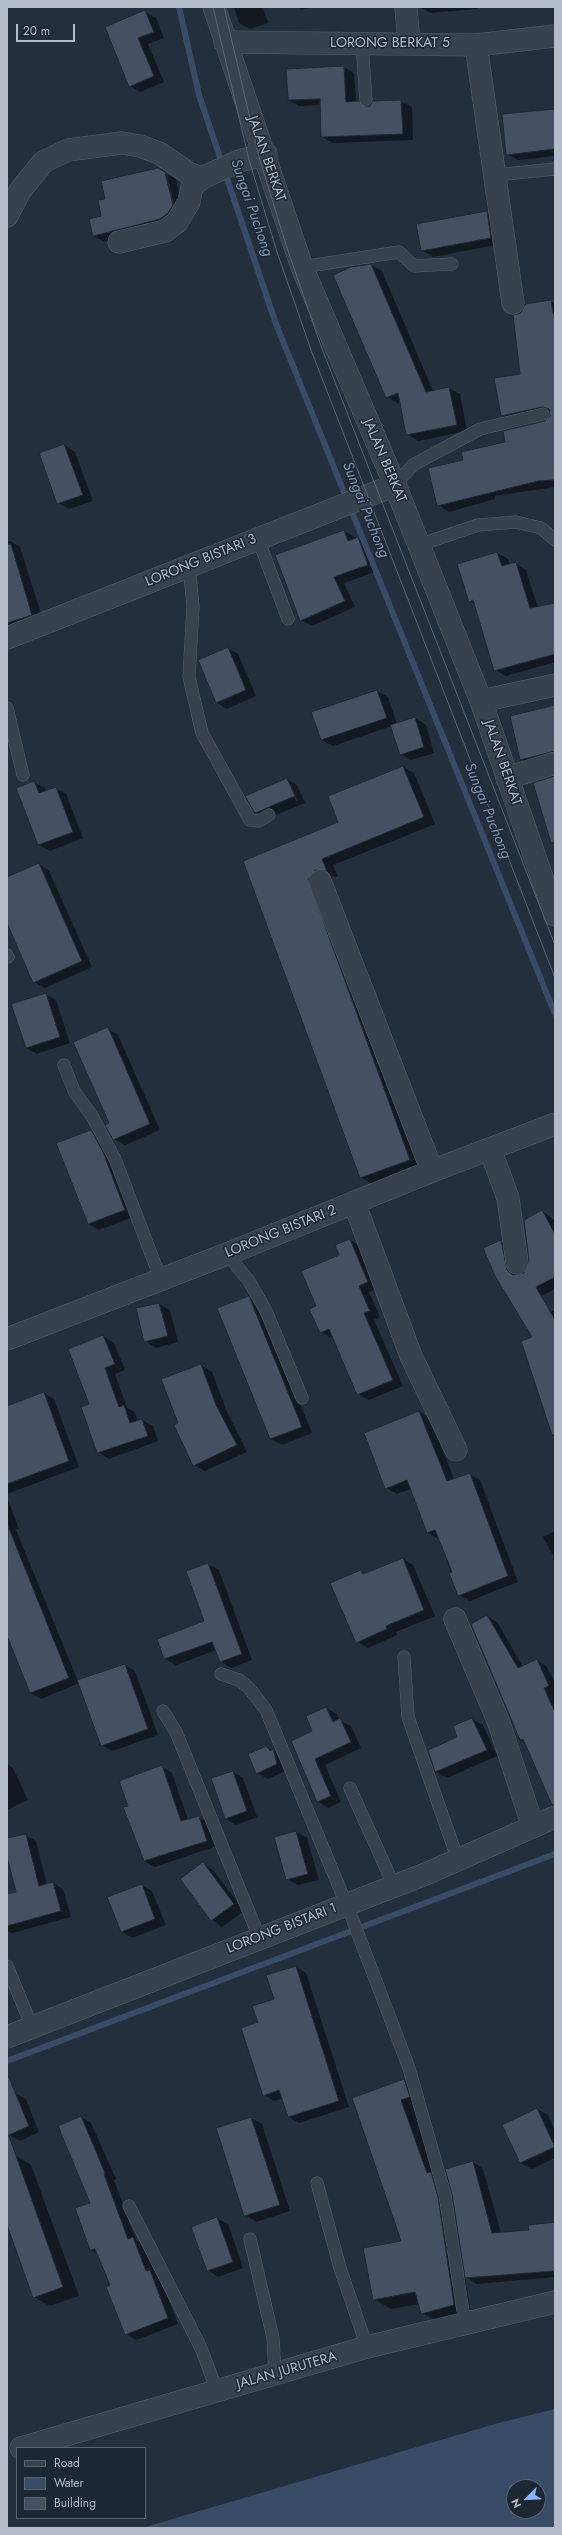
<!DOCTYPE html>
<style>
body{margin:0}
#map{position:relative;width:562px;height:2535px;overflow:hidden;background:#242f3e;font-family:Jost,sans-serif}
canvas{display:block}
.frame{position:absolute;inset:0;border:8px solid #b4bcc9;pointer-events:none}
.legend{position:absolute;left:16px;top:2447px;width:130px;height:72px;box-sizing:border-box;background:#1d2633;border:1px solid #59626f;margin:0;padding:5px 7px;list-style:none;font-size:12px;color:#b4bcc9}
.legend li{display:flex;align-items:center;gap:8px;height:20px}
.legend b{width:20px;border:1px solid #59626f}
.north{position:absolute;left:506px;top:2479px;width:40px;height:40px;box-sizing:border-box;background:#1d2633;border:1px solid #59626f;border-radius:50%;rotate:246deg;font-size:11px;font-weight:700;line-height:16px;text-align:center;color:#b4bcc9}
.north::after{content:'';display:block;margin:auto;width:14px;height:18px;background:#8ab4f8;clip-path:polygon(50% 0,100% 100%,50% 72%,0 100%)}
.scale{position:absolute;left:16px;top:24px;width:59px;height:18px;box-sizing:border-box;border:2px solid #b4bcc9;border-top:0;padding-left:5px;font-size:12px;line-height:14px;white-space:nowrap;color:#b4bcc9;-webkit-text-stroke:3px #1d2633;paint-order:stroke}
</style>
<div id="map">
<canvas width="562" height="2535"></canvas>
<div class="frame"></div>
<ul class="legend">
<li><b style="height:5px;background:#38414e"></b>Road</li>
<li><b style="height:11px;background:#394c67"></b>Water</li>
<li><b style="height:11px;background:#455162"></b>Building</li>
</ul>
<div class="north">N</div>
<div class="scale">20 m</div>
</div>
<script>
const ctx = document.querySelector('canvas').getContext('2d');
ctx.lineJoin = 'round';
function fillPath(path, color) {
  ctx.fillStyle = color;
  ctx.fill(path, 'evenodd');
}
function poly(rows) {
  const path = new Path2D();
  for (const r of rows) {
    path.moveTo(r[0], r[1]);
    for (let i = 2; i < r.length; i += 2) path.lineTo(r[i], r[i + 1]);
  }
  return path;
}
function trace(path, color, width, dash) {
  ctx.strokeStyle = color;
  ctx.lineWidth = width;
  ctx.lineCap = dash ? 'butt' : 'round';
  ctx.setLineDash(dash || []);
  ctx.stroke(path);
}
function drawText(font, color, halo, rows, align = 'center') {
  ctx.font = font + ' Jost,sans-serif';
  ctx.lineWidth = 3;
  ctx.setLineDash([]);
  ctx.textBaseline = 'middle';
  ctx.strokeStyle = halo;
  ctx.fillStyle = color;
  for (const [text, x, y, turn = 0] of rows) {
    ctx.save();
    ctx.translate(x, y);
    ctx.rotate((+turn || 0) * Math.PI / 180);
    ctx.textAlign = isNaN(turn) ? turn : align;
    if (halo) ctx.strokeText(text, 0, 0);
    ctx.fillText(text, 0, 0);
    ctx.restore();
  }
}
const water = poly([
 [555,2409,555,2528,142,2528,495,2424],
 [514,2487,538,2487,538,2511,514,2511]
]);
const shadow = poly([
 [234,7,263,7,268,23,250,29,239,23],
 [297,7,314,7,302,10],
 [420,7,477,7,478,9,430,13],
 [145,12,156,18,164,38,148,44,164,82,140,92,130,86,106,28],
 [344,67,354,73,356,102,368,108,374,102,401,101,412,107,413,140,333,143,322,137,321,105,299,106,288,100],
 [555,110,555,156,518,160,507,154],
 [158,169,176,179,183,211,171,225,105,242,94,236,90,219,103,216,106,200],
 [164,174,167,174,175,209,173,210],
 [487,212,498,218,501,244,433,257,422,250],
 [371,265,382,271,433,391,449,388,460,394,467,431,418,441,407,434,401,402,397,403,387,397],
 [551,301,555,304,555,487,495,496,495,499,449,512,438,505,464,460,506,442,549,420,551,413,512,422,502,416,521,375],
 [64,445,75,452,93,501,69,509,58,503],
 [344,531,368,545,378,571,344,583,355,607,312,626,301,620],
 [10,541,20,547,43,620,15,629,7,625,7,542],
 [497,553,508,559,510,565,516,563,526,570,538,608,555,604,555,662,506,676,495,670,475,604,470,601],
 [228,648,238,654,256,696,227,709,217,703],
 [377,691,388,697,397,724,415,718,426,725,434,753,411,760,400,754,392,726,333,746,322,740,313,713],
 [555,706,555,760,532,766,521,759],
 [403,767,414,773,435,824,333,865,338,877,327,876,421,1166,372,1184,360,1177,244,861,340,823],
 [287,779,297,785,305,803,267,819,257,812,247,796],
 [289,787,292,787,298,801,296,801],
 [34,782,45,788,46,792,55,788,66,794,83,838,50,851,39,845],
 [39,864,49,871,92,967,45,988,34,982,7,921,7,879],
 [45,994,56,1000,70,1043,37,1054,26,1048],
 [108,1029,118,1035,160,1130,125,1145,114,1139],
 [91,1131,102,1137,135,1216,99,1230,88,1224],
 [542,1211,555,1221,555,1289,522,1306,496,1275,501,1241,512,1247,517,1275,525,1274,530,1261],
 [350,1240,361,1246,378,1288,369,1292,380,1317,374,1320,403,1386,369,1400,358,1394,334,1337,331,1338,321,1332,317,1306],
 [249,1297,259,1303,312,1433,282,1445,271,1439,219,1309],
 [159,1304,170,1310,178,1342,156,1348,145,1341],
 [555,1310,555,1441,522,1342,533,1338,524,1322],
 [103,1336,114,1343,125,1370,115,1374,127,1408,135,1412,138,1421,142,1420,153,1426,158,1441,109,1459,98,1452,90,1404],
 [201,1365,212,1372,227,1412,247,1452,205,1471,194,1465,179,1423],
 [43,1393,54,1399,79,1467,7,1494,7,1407],
 [419,1412,430,1418,454,1479,469,1474,480,1480,518,1582,470,1601,459,1595,439,1539,428,1533,411,1489,397,1494,386,1488],
 [7,1497,19,1529,16,1530,78,1681,124,1665,135,1671,158,1735,112,1751,102,1745,79,1683,41,1699,31,1693,7,1633],
 [555,1531,555,1559,543,1537],
 [403,1559,413,1565,435,1616,396,1632,397,1635,368,1648,357,1642,360,1571,366,1574],
 [208,1564,219,1570,252,1660,231,1668,220,1661,216,1650,176,1665,165,1659,206,1622],
 [487,1616,497,1622,523,1667,537,1660,547,1667,555,1682,555,1797,525,1742,520,1740],
 [326,1708,337,1714,339,1720,351,1726,361,1748,325,1765,341,1802,328,1808,318,1802,293,1741,314,1731],
 [472,1719,483,1725,497,1756,447,1778,436,1772,429,1751,459,1737],
 [267,1747,278,1753,287,1770,268,1779,257,1773],
 [7,1764,13,1768,28,1800,7,1810],
 [162,1767,172,1773,188,1820,198,1817,209,1823,217,1846,155,1867,144,1861,129,1806],
 [233,1772,243,1778,257,1817,236,1825,226,1819],
 [296,1832,307,1838,319,1880,298,1885,287,1879],
 [25,1835,36,1841,47,1885,53,1883,63,1889,71,1917,12,1933,7,1931,7,1895,17,1893,7,1853,7,1839],
 [203,1864,213,1870,244,1911,222,1927,212,1920,182,1879],
 [141,1885,152,1891,166,1925,132,1938,122,1932,109,1898],
 [296,1967,306,1973,349,2107,299,2123,289,2117,283,2098,274,2101,264,2095,259,2023],
 [404,2080,421,2090,454,2204,473,2162,483,2169,501,2233,530,2231,555,2223,555,2277,477,2284,465,2277,471,2314,439,2323,422,2313,419,2304,391,2309,374,2299,403,2242,353,2098],
 [15,2093,26,2099,39,2132,20,2141,9,2135,7,2129,7,2096],
 [537,2109,548,2115,555,2131,555,2158,532,2169,521,2163,503,2125],
 [81,2117,91,2123,116,2179,114,2180,136,2240,144,2245,156,2275,160,2277,178,2324,136,2340,126,2334,98,2254,91,2250,92,2203],
 [251,2118,262,2124,290,2211,256,2222,245,2215],
 [16,2156,31,2165,79,2296,50,2306,34,2297,7,2222,7,2159],
 [217,2218,228,2224,243,2268,218,2277,208,2270]
]);
const stream = poly([
 [179,7,199,95,276,324,555,1014],
 [7,2061,555,1854]
]);
const building = poly([
 [145,10,154,32,138,38,154,76,129,87,105,27,145,10],
 [344,66,346,102,359,101,366,107,370,106,373,101,401,100,403,134,321,137,320,99,288,100,286,69,344,66],
 [555,109,555,149,506,155,502,114,555,109],
 [158,168,165,172,173,205,168,213,160,219,93,236,89,219,101,216,98,200,105,199,101,181,158,168],
 [487,211,491,238,421,251,416,224,487,211],
 [371,264,426,392,449,387,457,425,406,435,398,393,386,398,333,275,351,267,371,264],
 [551,300,553,314,555,314,555,480,538,481,437,506,428,468,463,460,461,452,505,442,503,431,545,421,550,416,549,409,542,407,501,416,494,378,520,374,513,315,521,313,525,304,551,300],
 [64,444,83,495,57,504,39,453,64,444],
 [344,530,348,541,358,537,368,565,334,577,345,601,300,621,275,555,344,530],
 [7,544,11,544,32,615,7,623,7,544],
 [497,552,502,566,516,562,530,608,555,603,555,654,494,671,473,600,469,602,457,564,497,552],
 [228,647,246,690,216,703,198,660,228,647],
 [377,690,387,718,321,740,311,712,377,690],
 [555,705,555,751,520,760,510,716,555,705],
 [415,717,424,747,400,755,390,725,415,717],
 [403,766,424,817,322,859,327,871,315,870,308,879,410,1160,360,1178,243,861,338,822,328,796,403,766],
 [555,776,555,842,551,843,533,783,555,776],
 [287,778,295,796,255,813,245,796,287,778],
 [34,781,39,793,56,787,73,832,38,845,16,788,34,781],
 [39,863,82,961,33,983,7,923,7,877,39,863],
 [46,993,60,1037,26,1048,11,1004,46,993],
 [108,1027,150,1124,113,1140,105,1125,109,1123,73,1042,108,1027],
 [91,1130,103,1152,125,1210,88,1224,56,1143,91,1130],
 [542,1210,555,1234,555,1277,536,1287,555,1320,555,1435,552,1435,521,1341,532,1337,495,1276,483,1248,501,1240,507,1270,513,1275,524,1273,529,1261,524,1220,542,1210],
 [350,1239,368,1282,359,1286,370,1311,364,1313,393,1380,357,1395,329,1329,320,1333,309,1309,316,1306,301,1271,339,1255,335,1245,350,1239],
 [249,1296,302,1427,270,1439,217,1308,249,1296],
 [159,1303,168,1336,144,1342,136,1308,159,1303],
 [103,1335,115,1364,105,1368,119,1407,124,1405,130,1423,142,1419,148,1436,97,1453,81,1407,89,1404,68,1349,103,1335],
 [201,1364,216,1405,237,1445,193,1466,174,1425,178,1423,161,1379,201,1364],
 [44,1392,69,1461,7,1484,7,1406,44,1392],
 [419,1411,447,1481,470,1473,508,1576,458,1596,449,1573,452,1572,435,1530,427,1533,407,1480,385,1489,364,1433,419,1411],
 [8,1526,69,1678,30,1693,7,1636,8,1526],
 [403,1558,424,1610,386,1626,387,1629,356,1643,330,1583,361,1570,363,1574,403,1558],
 [208,1563,242,1654,220,1662,212,1642,164,1659,157,1639,204,1621,186,1571,208,1563],
 [487,1615,518,1668,537,1659,549,1686,544,1688,555,1712,555,1805,552,1805,523,1739,520,1740,471,1624,487,1615],
 [125,1664,148,1729,101,1746,77,1680,125,1664],
 [326,1707,333,1722,340,1718,351,1742,315,1759,331,1796,317,1802,291,1741,312,1731,306,1716,326,1707],
 [472,1718,487,1750,435,1772,428,1750,457,1737,453,1726,472,1718],
 [267,1746,270,1751,273,1749,277,1764,256,1774,248,1754,267,1746],
 [162,1765,181,1821,199,1816,207,1841,144,1861,123,1807,128,1806,119,1781,162,1765],
 [233,1771,247,1811,225,1819,211,1778,233,1771],
 [296,1831,308,1874,286,1880,274,1837,296,1831],
 [26,1834,39,1886,53,1882,61,1911,7,1926,7,1894,16,1892,7,1857,7,1838,26,1834],
 [203,1862,234,1904,211,1921,180,1879,203,1862],
 [142,1884,155,1919,121,1932,107,1897,142,1884],
 [296,1966,339,2101,288,2117,279,2090,263,2096,241,2028,258,2022,252,2006,274,1999,266,1975,296,1966],
 [7,2073,29,2126,7,2136,7,2073],
 [404,2079,410,2097,401,2100,427,2173,431,2172,438,2197,454,2305,421,2314,415,2292,373,2300,363,2248,401,2241,352,2098,404,2079],
 [537,2108,555,2147,520,2163,502,2125,537,2108],
 [81,2116,105,2173,104,2174,128,2239,133,2237,146,2271,150,2270,168,2318,125,2335,106,2287,110,2285,95,2249,90,2250,75,2208,90,2203,58,2126,81,2116],
 [251,2117,280,2205,244,2216,216,2128,251,2117],
 [7,2136,9,2136,63,2287,33,2298,7,2225,7,2136],
 [473,2161,492,2233,529,2230,528,2225,555,2222,555,2271,465,2278,452,2194,445,2169,473,2161],
 [217,2217,233,2262,207,2271,191,2227,217,2217]
]);
const service = poly([
 [362,44,366,100],
 [495,175,555,169],
 [302,267,399,252,414,266,452,264],
 [395,485,413,465,480,429,543,414],
 [258,539,288,619],
 [419,545,478,525,516,522,541,528,555,540],
 [189,566,193,606,189,677,202,733,250,820,259,821,269,815],
 [7,708,23,775],
 [7,955,8,957],
 [64,1065,74,1091,92,1116,115,1159,161,1280],
 [227,1254,249,1281,266,1311,302,1398],
 [404,1657,408,1717,458,1860],
 [221,1674,239,1680,249,1688,266,1710,352,1918,409,2068,445,2195,465,2324],
 [163,1711,176,1732,259,1937],
 [350,1788,394,1886],
 [7,1966,32,2027],
 [317,2183,340,2268,367,2347],
 [129,2206,201,2348,217,2391],
 [250,2239,273,2338,275,2374]
]);
const minor = poly([
 [406,7,409,44],
 [225,42,476,45,555,36],
 [476,45,513,303],
 [7,216,20,191,43,162,68,150,122,143,140,146,159,153,190,174,202,178],
 [119,242,165,231,177,222,189,202,192,187,202,178,239,161,266,154],
 [7,638,395,485],
 [481,701,555,685],
 [507,778,555,763],
 [320,881,432,1171],
 [490,1149,508,1198,517,1263],
 [354,1202,411,1356,456,1450],
 [7,1339,227,1254,432,1171,555,1124],
 [455,1619,499,1723,533,1827],
 [7,2037,428,1873,555,1817]
]);
const tertiary = poly([
 [214,7,302,267,395,485,481,701,555,915],
 [21,2448,367,2347,555,2302]
]);
const tram = poly([
 [213,7,249,160,277,252,311,350,555,978],
 [224,7,259,157,287,248,321,346,555,945]
]);
const streetNames = [
 ["LORONG BERKAT 5",390,44],
 ["JALAN BERKAT",266,159,71],
 ["JALAN BERKAT",384,461,67],
 ["LORONG BISTARI 3",201,561,-22],
 ["JALAN BERKAT",502,763,71],
 ["LORONG BISTARI 2",281,1232,-22],
 ["LORONG BISTARI 1",282,1929,-21],
 ["JALAN JURUTERA",287,2371,-16]
];
const waterNames = [
 ["Sungai Puchong",251,208,71],
 ["Sungai Puchong",365,510,68],
 ["Sungai Puchong",487,811,68]
];
fillPath(water, '#394c67');
fillPath(shadow, '#0007');
trace(stream, '#394c67', 6);
fillPath(building, '#455162');
trace(building, '#1f2835', 1);
trace(service, '#565f6c', 13);
trace(minor, '#565f6c', 23);
trace(tertiary, '#565f6c', 23);
trace(service, '#38414e', 12);
trace(minor, '#38414e', 22);
trace(tertiary, '#38414e', 22);
trace(tram, '#5a6575', 1);
drawText('14px', '#b4bcc9', '#1d2633', streetNames);
drawText('italic 15px', '#7c92b1', '#1d2633', waterNames);
</script>
